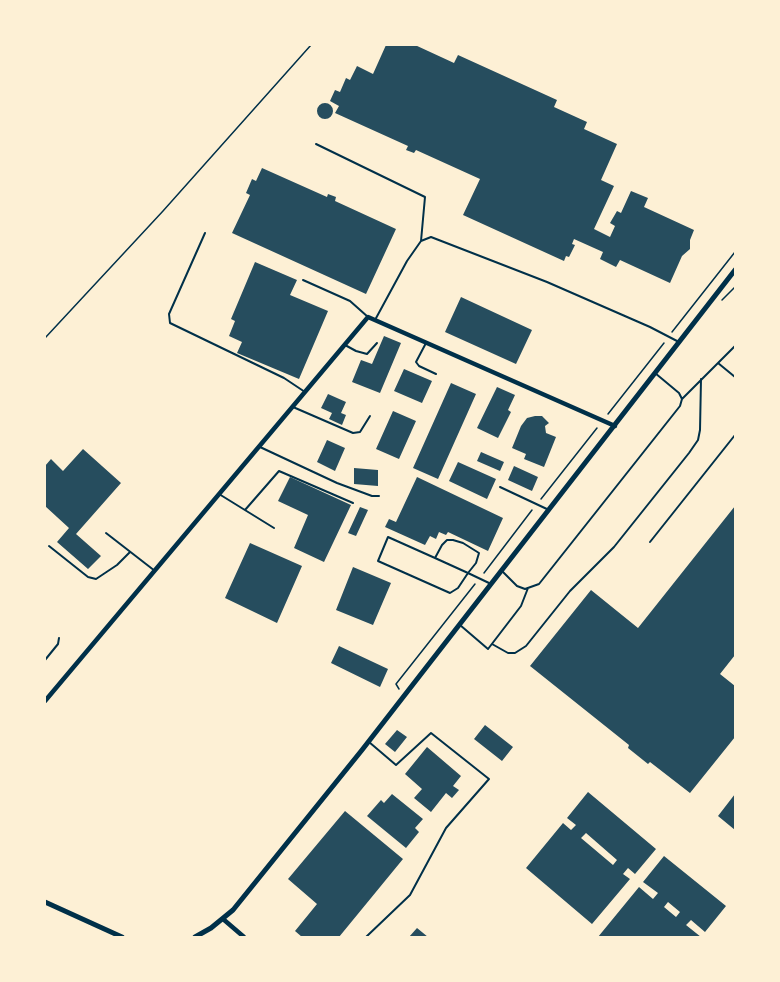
<!DOCTYPE html>
<style>
body{margin:0}
#map{position:relative;width:780px;height:982px;overflow:hidden;background:#fdf0d5;font-family:Quicksand,sans-serif}
canvas{display:block}
.frame{position:absolute;inset:0;border:46px solid #fdf0d5;pointer-events:none}
</style>
<div id="map">
<canvas width="780" height="982"></canvas>
<div class="frame"></div>
</div>
<script>
const ctx = document.querySelector('canvas').getContext('2d');
ctx.lineJoin = 'round';
function fillPath(path, color) {
  ctx.fillStyle = color;
  ctx.fill(path, 'evenodd');
}
function poly(rows) {
  const path = new Path2D();
  for (const r of rows) {
    if (r.length === 3) {
      path.moveTo(r[0] + r[2], r[1]);
      path.arc(r[0], r[1], r[2], 0, 2 * Math.PI);
      continue;
    }
    path.moveTo(r[0], r[1]);
    for (let i = 2; i < r.length; i += 2) path.lineTo(r[i], r[i + 1]);
  }
  return path;
}
function trace(path, color, width, dash) {
  ctx.strokeStyle = color;
  ctx.lineWidth = width;
  ctx.lineCap = dash ? 'butt' : 'round';
  ctx.setLineDash(dash || []);
  ctx.stroke(path);
}
const building = poly([
 [386,45,415,45,454,63,458,55,557,100,554,107,587,122,584,129,617,144,601,180,614,186,594,229,610,237,615,226,610,223,617,211,621,213,631,191,648,198,644,207,694,230,690,240,690,249,682,256,670,283,620,260,616,267,600,259,603,252,574,239,572,244,575,245,569,257,566,256,564,261,463,215,480,179,416,150,414,153,406,150,408,146,335,113,339,106,330,101,335,90,340,92,346,78,350,80,357,66,373,74],
 [325,111,8],
 [262,168,327,197,328,194,336,197,335,201,396,229,366,294,232,233,250,195,246,193,252,179,256,181],
 [255,262,297,280,290,295,328,311,299,379,237,353,242,342,229,336,235,321,231,319],
 [461,297,532,330,516,364,445,332],
 [384,336,401,343,380,393,352,382,361,360,372,364],
 [404,369,432,381,422,403,394,391],
 [451,383,476,394,438,479,413,468],
 [497,387,515,395,508,410,511,412,498,438,477,428],
 [328,394,346,402,341,413,346,415,342,425,329,419,332,413,321,408],
 [393,411,416,421,399,459,376,449],
 [535,416,542,416,549,423,545,426,546,433,556,437,544,467,524,459,526,454,512,448,521,426,527,418],
 [327,440,345,448,335,471,317,462],
 [83,449,121,483,76,534,101,556,88,569,57,542,69,528,45,506,45,466,51,459,63,471],
 [481,452,504,462,500,471,477,461],
 [458,462,496,479,487,499,449,481],
 [514,466,538,477,532,491,508,480],
 [354,468,378,470,378,486,354,484],
 [290,477,351,505,324,562,294,548,308,515,278,501],
 [417,477,503,518,488,551,448,532,446,535,439,532,436,539,430,536,425,545,385,527,389,519,396,522],
 [735,506,735,655,720,674,735,686,735,737,690,793,650,762,648,764,628,748,629,745,530,666,591,590,638,628],
 [360,507,368,510,356,536,348,533],
 [250,543,302,566,277,623,225,598],
 [353,567,391,583,373,625,336,610],
 [339,646,388,669,380,687,331,663],
 [485,725,513,747,502,761,474,739],
 [397,730,407,737,395,752,385,744],
 [427,747,461,776,453,786,459,790,452,798,446,793,431,812,414,798,422,789,405,774],
 [588,792,656,849,635,874,628,868,623,874,630,879,592,924,526,868,563,823,571,830,576,825,567,818],
 [586,833,617,860,613,865,581,838],
 [392,794,423,819,415,828,419,832,406,848,367,816,381,800,384,803],
 [735,794,735,830,718,816],
 [345,811,403,859,339,937,302,937,295,931,317,904,288,879],
 [664,856,726,906,705,932,691,920,686,925,701,937,598,937,639,887,653,899,658,893,643,882],
 [668,902,680,912,676,917,664,907],
 [417,928,428,937,409,937]
]);
const path = poly([
 [722,300,735,287],
 [672,332,735,252],
 [45,338,163,211,311,45],
 [608,414,664,343],
 [541,499,597,428],
 [484,573,532,510],
 [399,689,396,684,475,584]
]);
const service = poly([
 [316,144,425,197,421,241],
 [205,233,169,314,170,323,284,378,305,392],
 [303,280,350,301,368,317],
 [375,320,407,261,421,241,431,237,547,282,650,327,677,341],
 [426,343,416,362,419,366,436,374],
 [345,345,356,351,367,354,377,343],
 [718,363,735,377],
 [655,373,679,393,682,399],
 [293,407,353,433,360,432,370,416],
 [260,447,337,483,372,496,379,496],
 [500,487,549,510],
 [219,494,274,528],
 [245,510,279,471,353,503],
 [106,533,155,571],
 [650,542,735,435],
 [49,546,88,577,96,579,117,565,130,552],
 [435,558,442,545,447,540,453,540,463,543,479,553,476,563,468,573,458,588,450,593,378,561,388,537,435,558,468,573,489,583],
 [502,571,517,586,525,589,539,584,680,406,682,399,735,346],
 [460,625,488,649,521,606,528,588],
 [492,644,508,653,515,653,526,646,570,591,614,547,689,453,698,440,700,430,701,379],
 [45,660,58,644,59,638],
 [366,937,410,895,446,828,489,779,431,733,396,765,369,742]
]);
const minor = poly([
 [45,701,368,317,615,426],
 [223,919,244,937]
]);
const tertiary = poly([
 [45,902,122,937],
 [195,937,211,928,233,910,362,750,735,270]
]);
fillPath(building, '#264d5e');
trace(path, '#003049', 1.5);
trace(service, '#003049', 2);
trace(minor, '#003049', 4.5);
trace(tertiary, '#003049', 5);
</script>
